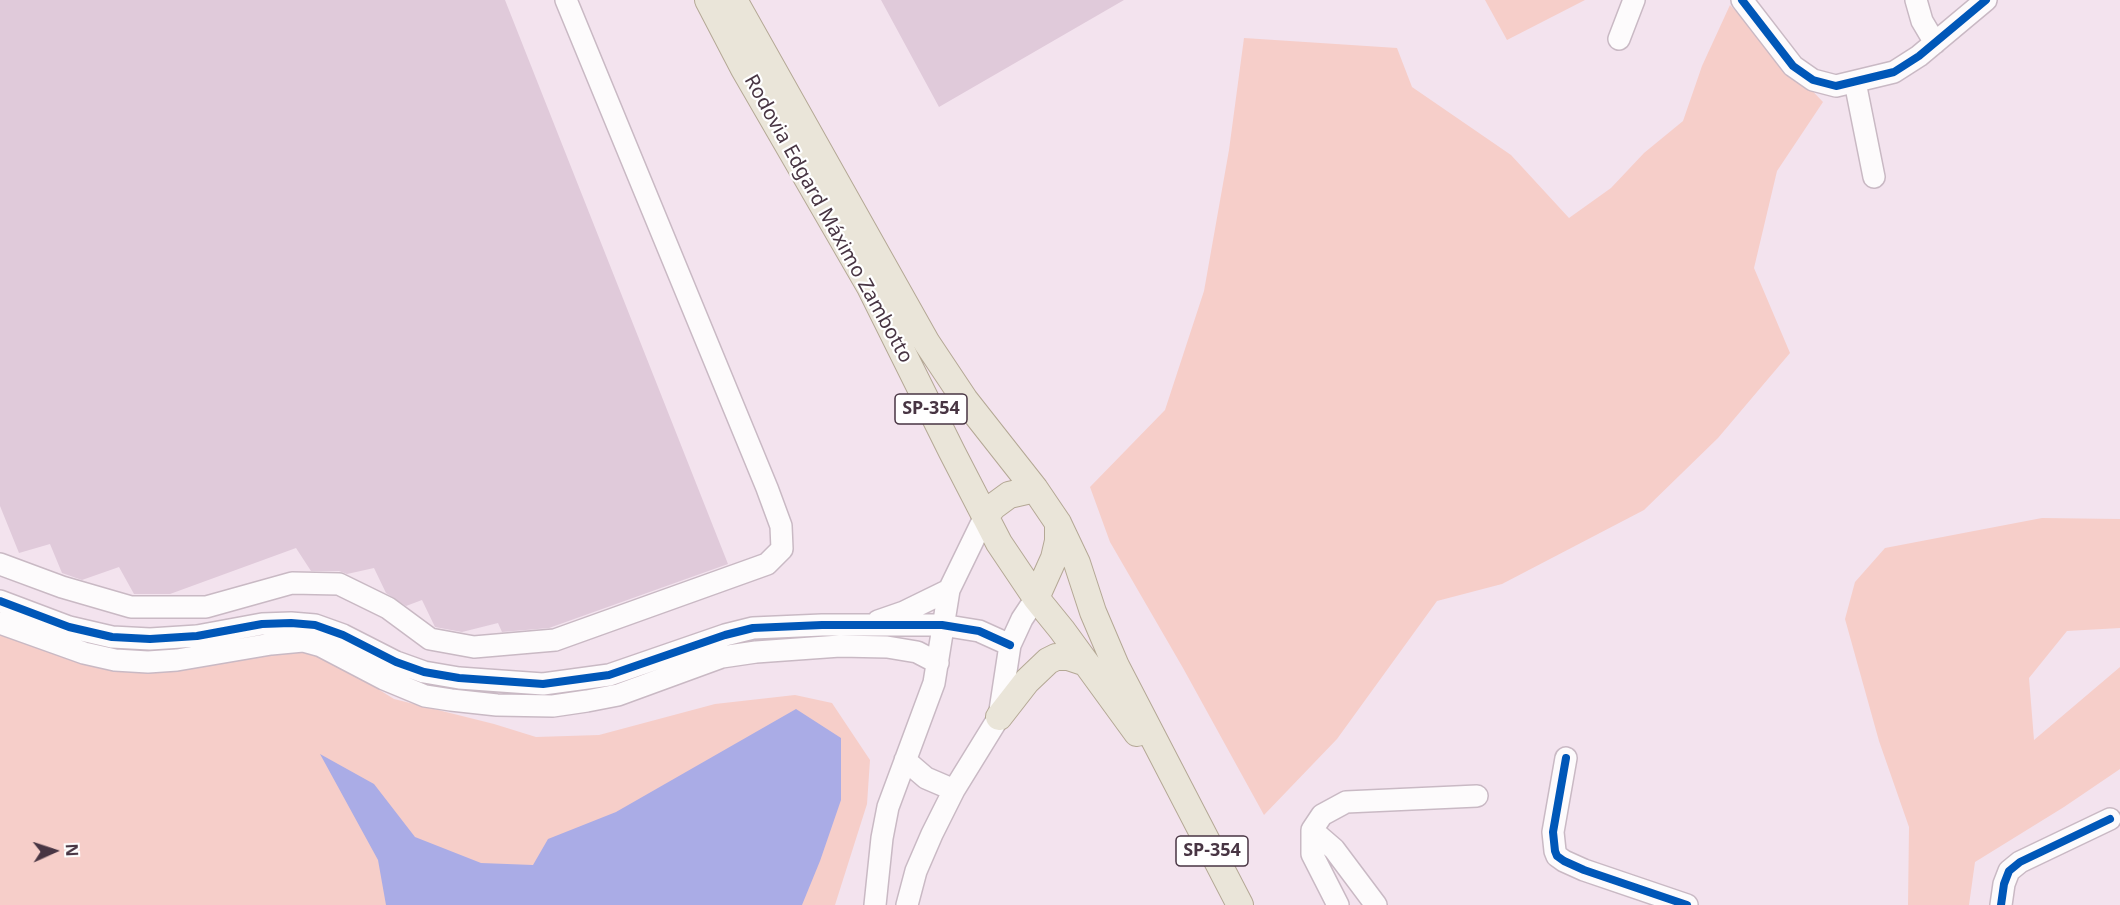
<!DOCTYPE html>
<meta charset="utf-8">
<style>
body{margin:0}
#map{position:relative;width:2120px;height:905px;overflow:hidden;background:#f3e3ee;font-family:"Noto Sans",sans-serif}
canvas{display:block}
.north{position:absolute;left:24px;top:821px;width:60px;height:60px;-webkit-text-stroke:4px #fff;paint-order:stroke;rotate:87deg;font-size:16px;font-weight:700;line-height:24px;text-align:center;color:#483543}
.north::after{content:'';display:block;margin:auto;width:21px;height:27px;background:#483543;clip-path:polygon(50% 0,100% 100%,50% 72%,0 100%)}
</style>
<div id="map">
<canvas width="2120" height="905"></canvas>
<div class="north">N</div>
</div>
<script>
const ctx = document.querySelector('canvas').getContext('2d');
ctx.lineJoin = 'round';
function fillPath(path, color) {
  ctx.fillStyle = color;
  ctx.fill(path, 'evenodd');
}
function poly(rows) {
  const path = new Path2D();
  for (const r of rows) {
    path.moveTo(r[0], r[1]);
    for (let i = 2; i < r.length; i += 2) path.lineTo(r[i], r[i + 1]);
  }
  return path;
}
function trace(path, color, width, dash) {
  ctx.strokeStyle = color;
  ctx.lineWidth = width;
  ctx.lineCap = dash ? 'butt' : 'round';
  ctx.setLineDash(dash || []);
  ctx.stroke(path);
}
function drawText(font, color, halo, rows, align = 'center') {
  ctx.font = font + ' "Noto Sans",sans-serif';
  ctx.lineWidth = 4.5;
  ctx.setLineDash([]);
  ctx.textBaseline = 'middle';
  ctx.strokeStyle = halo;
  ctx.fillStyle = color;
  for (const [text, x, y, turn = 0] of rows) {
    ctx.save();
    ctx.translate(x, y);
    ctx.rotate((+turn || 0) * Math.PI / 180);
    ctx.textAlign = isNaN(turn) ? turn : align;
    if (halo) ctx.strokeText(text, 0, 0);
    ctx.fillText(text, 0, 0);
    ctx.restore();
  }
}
const green = poly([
 [1485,0,1585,0,1507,40],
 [1730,5,1823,102,1777,171,1754,268,1790,353,1718,438,1644,510,1502,584,1437,601,1337,739,1264,815,1183,668,1110,542,1090,487,1165,410,1204,291,1229,150,1244,38,1397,48,1412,87,1511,155,1569,218,1611,188,1644,153,1683,121,1702,66],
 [2042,518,2120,519,2120,628,2067,631,2029,678,2034,740,2120,667,2120,769,2064,807,1975,862,1969,905,1908,905,1909,827,1879,741,1845,619,1855,582,1885,548],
 [0,632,126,670,248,658,301,650,341,666,394,699,494,724,536,737,599,735,715,704,795,695,832,703,870,760,867,804,835,905,0,905]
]);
const water = poly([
 [796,709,841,738,841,800,820,861,802,905,386,905,378,860,320,754,374,784,415,837,481,863,533,865,548,839,616,812]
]);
const building = poly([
 [0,0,505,0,728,564,549,628,502,632,498,623,462,632,435,627,422,600,406,606,386,593,374,568,347,574,339,571,311,571,296,548,170,594,134,594,119,567,82,580,62,573,50,544,19,553,0,506],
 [881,0,1124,0,939,107]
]);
const minor = poly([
 [1742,0,1793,66,1813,80,1836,86,1894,72,1919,56,1986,0],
 [1916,0,1922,21,1935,43],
 [1619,39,1634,0],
 [1855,82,1874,177],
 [0,564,62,587,131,607,206,607,292,583,339,584,388,608,430,639,474,647,555,640,767,564,782,549,781,526,767,488,566,0],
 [0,601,69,627,112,637,150,639,197,636,262,624,291,623,315,625,343,635,396,662,424,672,459,678,543,684,609,675,725,635,753,628,822,625,942,625,979,631,1010,645],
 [878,621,904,612,949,590],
 [0,623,84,653,115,660,148,662,177,660,271,644,303,641,321,646,384,679,425,696,451,700,497,705,553,706,587,701,618,695,722,657,756,652,840,646,887,647,917,652,938,663],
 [1566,758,1553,832,1555,851,1557,856,1564,861,1584,870,1687,905],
 [905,760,926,778,954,790],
 [1312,830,1334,849,1376,905],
 [875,905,882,838,888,807,934,683,949,590,985,516],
 [907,905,916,871,932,834,954,790,999,717,1010,645,1022,619,1036,598],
 [1338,905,1312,854,1312,830,1322,815,1346,802,1477,796],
 [2001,905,2004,884,2009,871,2020,862,2110,819]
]);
const major = poly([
 [708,0,744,69,870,287,952,452,999,543,1036,598,1062,630,1137,733],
 [734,0,927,343,965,400,1035,489,1058,523,1077,563,1093,612,1116,666,1240,905],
 [985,516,994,506,1009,495,1035,489],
 [1036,598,1054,558,1058,541,1058,523],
 [999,717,1027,681,1048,661,1056,657,1068,657,1086,663]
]);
const cycleway = poly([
 [1742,0,1793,66,1813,80,1836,86,1894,72,1919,56,1986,0],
 [0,601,69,627,112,637,150,639,197,636,262,624,291,623,315,625,343,635,396,662,424,672,459,678,543,684,609,675,725,635,753,628,822,625,942,625,979,631,1010,645],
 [1566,758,1553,832,1555,851,1557,856,1564,861,1584,870,1687,905],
 [2001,905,2004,884,2009,871,2020,862,2110,819]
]);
const shields = [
 [931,409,72],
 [1212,851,72]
];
const shieldNames = [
 ["SP-354",931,409],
 ["SP-354",1212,851]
];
const streetNames = [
 ["Rodovia Edgard Máximo Zambotto",828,219,61]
];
fillPath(green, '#f6cec9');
fillPath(water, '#aaace6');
fillPath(building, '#e0cada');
trace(minor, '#c9b9c4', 24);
trace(major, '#b4a895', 28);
trace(minor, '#fdfbfc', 21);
trace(major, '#eae5d9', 26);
trace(cycleway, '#0057b8', 8);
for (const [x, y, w] of shields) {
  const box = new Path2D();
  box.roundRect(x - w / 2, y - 15, w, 30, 4.5);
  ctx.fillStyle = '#fff';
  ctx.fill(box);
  trace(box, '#483543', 1.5);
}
drawText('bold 18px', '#483543', null, shieldNames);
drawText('20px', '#483543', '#fff', streetNames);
</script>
